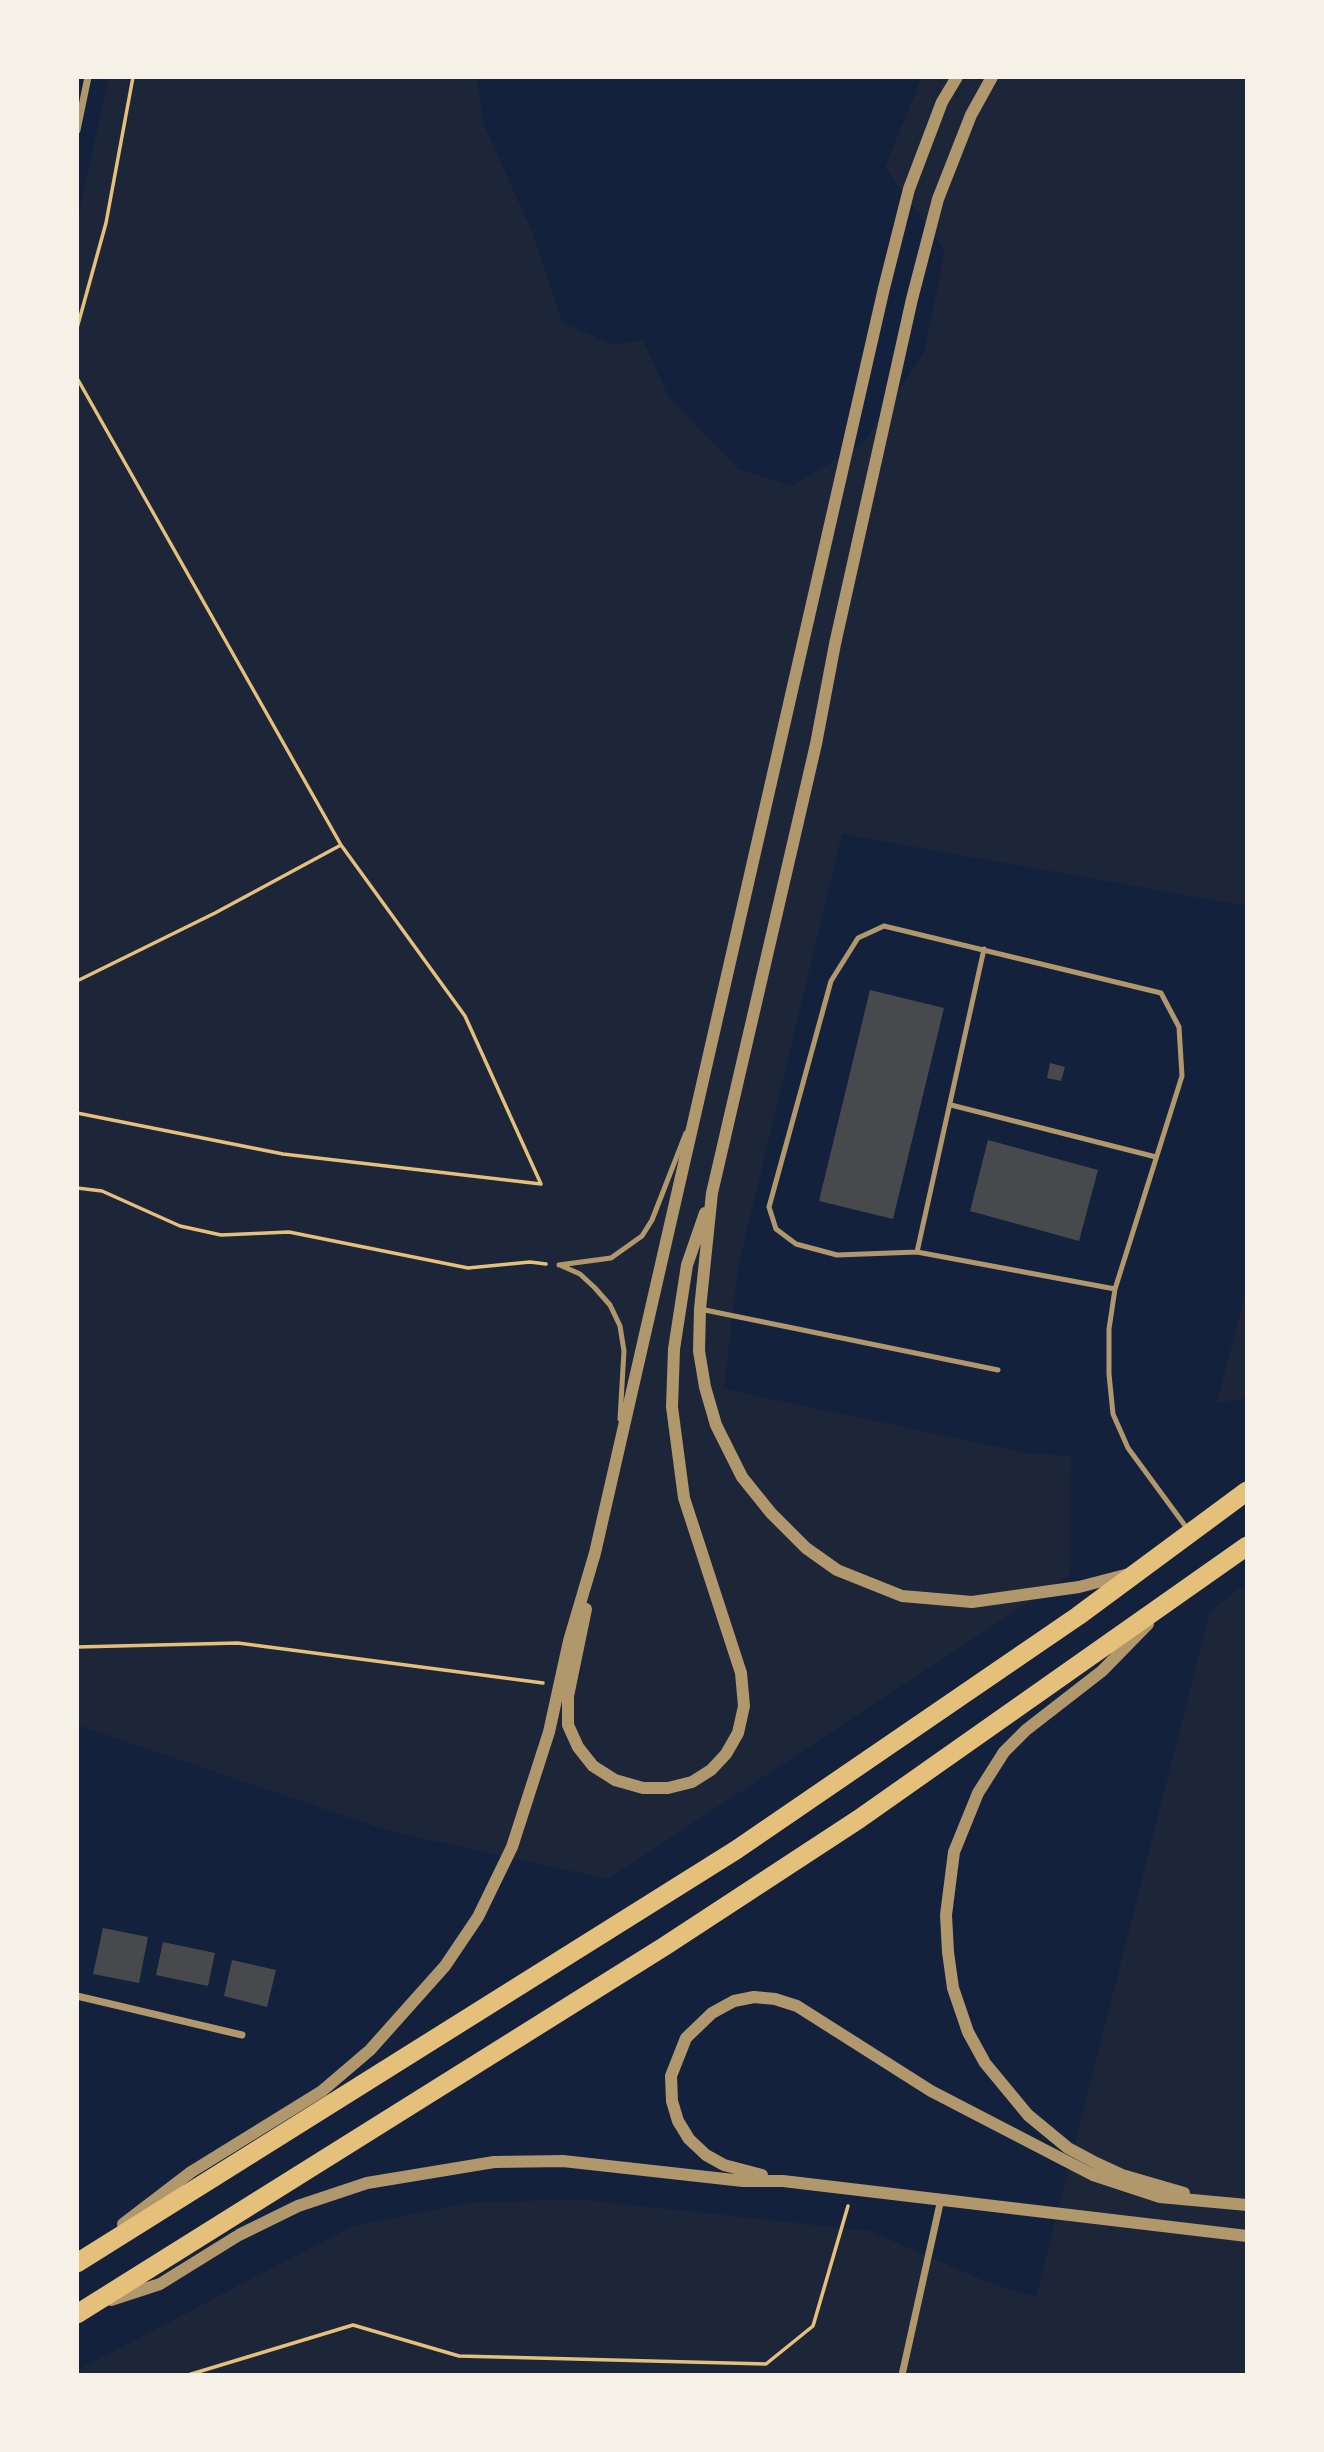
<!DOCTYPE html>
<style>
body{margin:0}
#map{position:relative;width:1324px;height:2452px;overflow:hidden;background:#14213d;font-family:"PT Sans",sans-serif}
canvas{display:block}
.frame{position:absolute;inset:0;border:79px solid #f6f1e7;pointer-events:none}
</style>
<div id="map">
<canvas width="1324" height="2452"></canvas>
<div class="frame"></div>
</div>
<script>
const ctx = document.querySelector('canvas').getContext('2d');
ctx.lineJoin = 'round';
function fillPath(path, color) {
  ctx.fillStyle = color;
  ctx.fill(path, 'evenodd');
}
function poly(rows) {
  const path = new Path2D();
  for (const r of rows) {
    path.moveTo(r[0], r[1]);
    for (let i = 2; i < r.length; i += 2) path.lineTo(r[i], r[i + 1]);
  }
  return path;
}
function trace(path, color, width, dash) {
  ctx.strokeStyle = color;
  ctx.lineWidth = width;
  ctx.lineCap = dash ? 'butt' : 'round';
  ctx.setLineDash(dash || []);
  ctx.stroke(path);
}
const green = poly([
 [109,77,477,77,483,123,532,231,562,323,614,345,643,340,669,397,738,469,792,486,863,443,924,353,945,251,885,167,922,77,1247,77,1247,906,842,834,738,1267,724,1389,1026,1453,1071,1456,1070,1575,608,1879,389,1831,77,1725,77,220],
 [1247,1286,1247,1398,1217,1403],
 [1247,1583,1247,2375,77,2375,77,2371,104,2356,353,2226,468,2203,576,2199,870,2231,987,2282,1036,2297,1210,1611]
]);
const building = poly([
 [870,990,944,1008,893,1219,819,1201],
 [1050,1063,1065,1067,1061,1081,1047,1078],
 [988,1140,1098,1170,1079,1241,970,1211],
 [103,1928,148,1937,139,1983,93,1974],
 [163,1942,215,1953,208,1986,156,1975],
 [232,1960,276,1970,267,2007,224,1996]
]);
const path = poly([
 [77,328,106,223,133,77],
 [77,378,341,845,465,1016,541,1184],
 [77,981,215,913,341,845],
 [77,1113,283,1154,541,1184],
 [77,1188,102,1191,180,1226,221,1235,289,1232,468,1268,530,1262,546,1264],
 [77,1647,238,1643,543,1683],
 [188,2375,353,2325,459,2356,766,2364,813,2326,848,2206]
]);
const service = poly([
 [951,1105,1156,1157],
 [917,1252,984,949],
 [559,1265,611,1258,642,1236,652,1220,686,1133],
 [562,1266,580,1274,595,1288,610,1305,620,1326,624,1351,620,1419],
 [1115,1289,917,1252,837,1255,796,1244,776,1229,769,1207,831,981,858,938,884,926,1161,993,1179,1027,1182,1076,1115,1289,1109,1329,1109,1374,1113,1414,1128,1448,1189,1531],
 [700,1309,998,1370]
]);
const minor = poly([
 [77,130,88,77],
 [77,1996,242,2035],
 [902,2375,941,2199]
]);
const tertiary = poly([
 [992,77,971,115,938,199,912,299,835,644,816,744,712,1193,700,1309,699,1351,705,1387,716,1425,742,1477,771,1513,806,1548,837,1570,902,1596,972,1602,1079,1587,1129,1574],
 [586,1609,568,1696,568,1725,578,1747,593,1766,615,1780,643,1788,668,1788,692,1782,711,1770,726,1754,738,1733,744,1706,741,1673,684,1498,672,1407,674,1349,687,1265,705,1213],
 [1148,1624,1102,1671,1026,1730,1004,1752,978,1793,954,1852,946,1915,948,1952,953,1988,968,2032,985,2063,1028,2115,1068,2148,1096,2163,1122,2175,1184,2193],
 [762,2175,724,2165,706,2155,689,2139,678,2121,672,2101,671,2076,686,2038,712,2013,734,2001,754,1997,775,1999,797,2006,931,2091,1093,2175,1160,2197,1247,2205],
 [123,2224,191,2172,322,2091,370,2050,445,1966,478,1917,512,1847,549,1732,569,1641,595,1553,884,288,909,189,942,102,957,77],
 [111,2300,160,2284,239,2235,298,2206,367,2183,494,2162,563,2161,743,2181,783,2181,1247,2236]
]);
const trunk = poly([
 [77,2263,736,1850,1078,1616,1247,1491],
 [77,2314,665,1946,859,1819,1247,1546]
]);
fillPath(green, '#1d2539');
fillPath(building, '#48494c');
trace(path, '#e5c07b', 3.5);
trace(service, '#b1986c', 5);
trace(minor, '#b1986c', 7);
trace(tertiary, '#b1986c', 12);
trace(trunk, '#e5c07b', 19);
</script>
